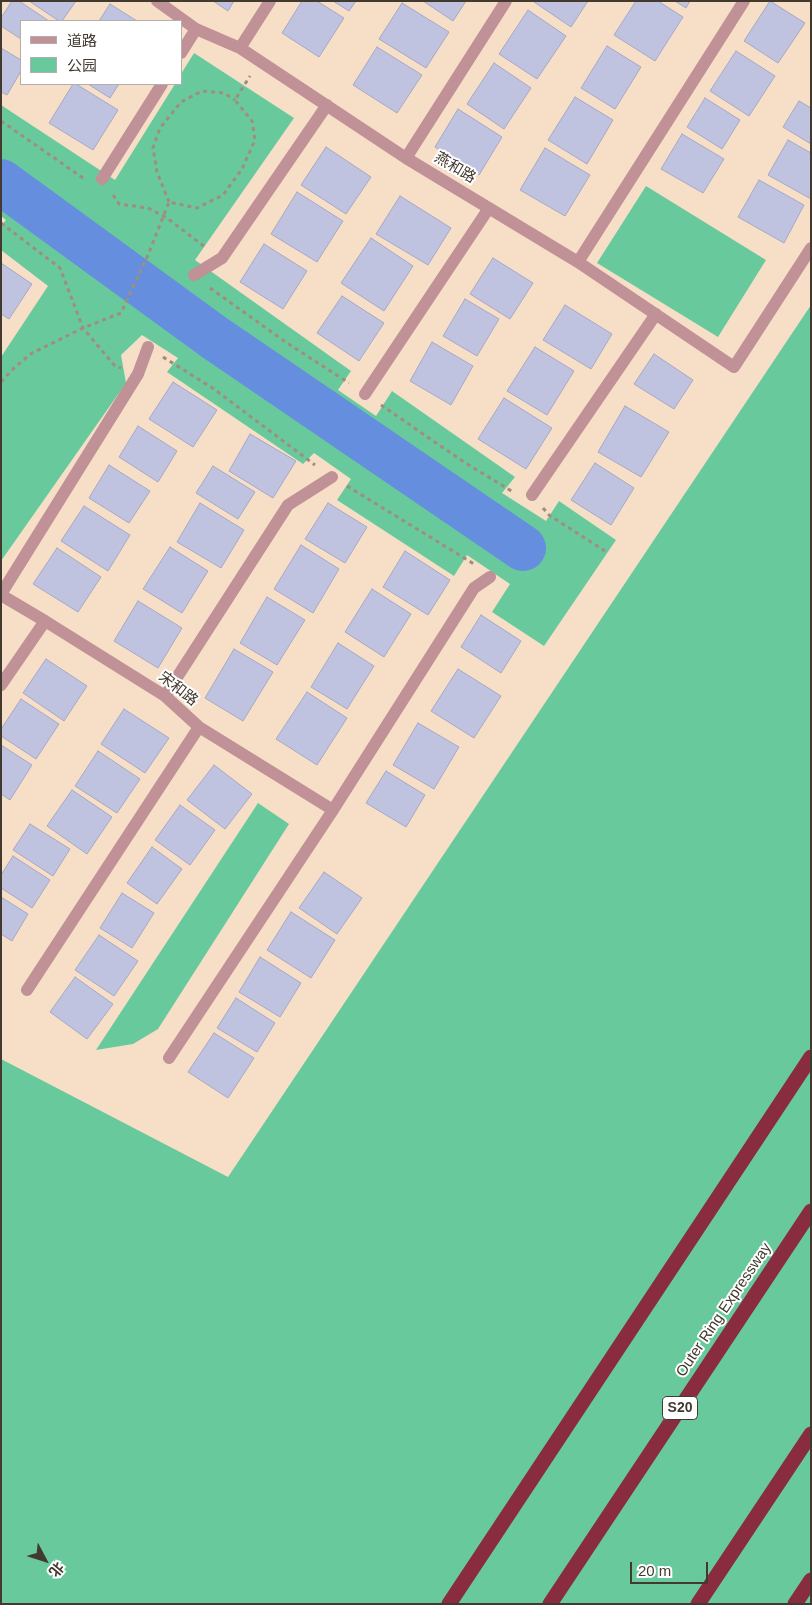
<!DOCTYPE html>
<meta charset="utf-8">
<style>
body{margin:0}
#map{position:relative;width:812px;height:1605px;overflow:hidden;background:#f7dfc7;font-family:Arial,"Noto Sans SC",sans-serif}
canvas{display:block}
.frame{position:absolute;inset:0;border:2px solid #42392f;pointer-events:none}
.legend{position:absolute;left:20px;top:20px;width:162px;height:65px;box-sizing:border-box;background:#fff;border:1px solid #b3b0ac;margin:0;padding:6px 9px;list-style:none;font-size:15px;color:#42392f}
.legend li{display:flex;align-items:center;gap:10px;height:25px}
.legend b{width:25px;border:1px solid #b3b0ac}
.north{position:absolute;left:20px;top:1535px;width:50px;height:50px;-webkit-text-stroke:4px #fff;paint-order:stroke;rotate:130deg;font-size:14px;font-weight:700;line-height:20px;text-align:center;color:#42392f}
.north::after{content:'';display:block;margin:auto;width:18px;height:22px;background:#42392f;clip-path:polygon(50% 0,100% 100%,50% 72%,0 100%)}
.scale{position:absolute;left:630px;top:1562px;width:78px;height:22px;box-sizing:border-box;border:2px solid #42392f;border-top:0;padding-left:6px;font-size:15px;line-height:18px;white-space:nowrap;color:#42392f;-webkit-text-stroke:4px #fff;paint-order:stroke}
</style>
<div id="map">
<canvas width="812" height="1605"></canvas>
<div class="frame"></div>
<ul class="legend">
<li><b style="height:6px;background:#c09196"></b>道路</li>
<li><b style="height:14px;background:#68ca9c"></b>公园</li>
</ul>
<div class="north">北</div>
<div class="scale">20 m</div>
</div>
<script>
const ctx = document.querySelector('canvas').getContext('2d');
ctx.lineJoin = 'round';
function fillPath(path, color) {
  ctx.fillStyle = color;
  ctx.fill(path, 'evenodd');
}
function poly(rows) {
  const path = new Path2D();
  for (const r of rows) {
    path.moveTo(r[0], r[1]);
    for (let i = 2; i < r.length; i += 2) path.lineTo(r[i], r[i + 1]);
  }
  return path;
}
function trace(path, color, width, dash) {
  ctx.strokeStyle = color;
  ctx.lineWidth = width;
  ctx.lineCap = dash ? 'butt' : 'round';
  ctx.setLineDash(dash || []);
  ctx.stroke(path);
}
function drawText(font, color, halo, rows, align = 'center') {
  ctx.font = font + ' Arial,"Noto Sans SC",sans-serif';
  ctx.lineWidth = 4;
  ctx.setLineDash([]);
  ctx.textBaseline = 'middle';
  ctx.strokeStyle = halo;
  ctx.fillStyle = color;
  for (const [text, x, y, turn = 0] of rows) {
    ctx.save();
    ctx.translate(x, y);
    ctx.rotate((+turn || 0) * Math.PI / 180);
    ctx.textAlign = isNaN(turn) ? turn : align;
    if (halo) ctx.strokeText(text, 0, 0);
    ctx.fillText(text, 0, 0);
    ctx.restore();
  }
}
const green = poly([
 [194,53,294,118,195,260,351,371,338,390,376,416,392,391,515,477,502,493,546,521,559,501,616,540,544,646,492,612,510,584,467,555,454,576,337,500,351,479,314,453,303,464,167,372,178,358,142,335,121,355,126,383,1,561,1,357,48,286,1,250,1,226,6,220,1,216,1,105,115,180,175,84,181,84,181,74],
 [646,186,766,260,718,337,597,263],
 [811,305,811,1604,1,1604,1,1059,228,1177],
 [258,803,289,824,158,1029,133,1044,96,1050]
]);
const river = poly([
 [1,182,215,338,523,548]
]);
const building = poly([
 [12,1,19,1,49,21,21,21,21,39,1,26,1,18,12,1],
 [29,1,76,1,62,21,59,21,29,1],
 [213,1,234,1,228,11,213,1],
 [302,1,317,1,344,18,319,57,282,33,302,1],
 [333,1,356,1,349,11,333,1],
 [423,1,466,1,453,21,423,1],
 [535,1,588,1,571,27,534,2,535,1],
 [636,1,658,1,683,17,655,61,614,35,636,1],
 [675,1,690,1,686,8,675,1],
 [770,1,805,23,778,63,744,41,770,1],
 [402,3,449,32,426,68,379,39,402,3],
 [110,4,137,21,99,21,110,4],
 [528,10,566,36,537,79,499,54,528,10],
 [607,46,641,67,615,109,581,88,607,46],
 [377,47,422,75,397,113,353,85,377,47],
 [1,48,21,60,21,71,7,95,1,92,1,48],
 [736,51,775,76,749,116,710,91,736,51],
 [494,63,531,88,504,129,467,104,494,63],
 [73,84,76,84,118,110,93,150,49,123,73,84],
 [88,84,119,84,110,98,88,84],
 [575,97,613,120,587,164,548,140,575,97],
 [705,98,740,120,722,149,687,127,705,98],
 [799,101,811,108,811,144,783,127,799,101],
 [458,109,502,137,479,175,435,147,458,109],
 [682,134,724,159,703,193,661,169,682,134],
 [788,140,811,153,811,199,768,175,788,140],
 [326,147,371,177,346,214,301,185,326,147],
 [545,148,590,175,565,216,520,190,545,148],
 [759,180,804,205,784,243,738,217,759,180],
 [297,192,343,221,317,262,271,234,297,192],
 [400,196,451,228,428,265,376,234,400,196],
 [371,238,413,266,384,311,341,283,371,238],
 [264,244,307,271,283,309,240,282,264,244],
 [493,258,533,283,510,319,470,294,493,258],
 [1,263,32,284,9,319,1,314,1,263],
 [342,296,384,323,359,361,317,333,342,296],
 [465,299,499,319,477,356,443,336,465,299],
 [565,305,612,334,591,369,543,340,565,305],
 [432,342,473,366,451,405,410,381,432,342],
 [535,347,574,371,547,415,507,391,535,347],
 [654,354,693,380,674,409,634,384,654,354],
 [173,382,217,410,193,447,149,419,173,382],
 [504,398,552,428,526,469,478,439,504,398],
 [625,406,669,432,641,477,598,452,625,406],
 [138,426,177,451,158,482,119,457,138,426],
 [250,434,296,461,273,498,229,471,250,434],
 [595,463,634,488,611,525,571,500,595,463],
 [109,465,150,491,129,523,89,498,109,465],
 [213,466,255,492,238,519,196,493,213,466],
 [200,503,244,530,221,568,177,542,200,503],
 [328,503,367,527,345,563,305,539,328,503],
 [84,506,130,535,108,571,61,541,84,506],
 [301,545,339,569,313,613,274,589,301,545],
 [170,547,208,571,182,613,143,589,170,547],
 [57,548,101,577,78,612,33,584,57,548],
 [405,551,450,580,428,615,383,587,405,551],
 [372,589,411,614,384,657,345,632,372,589],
 [267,597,305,620,277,665,240,643,267,597],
 [138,601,182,628,158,668,114,641,138,601],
 [481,615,521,641,501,673,461,647,481,615],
 [338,643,374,666,347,709,311,687,338,643],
 [234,649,273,672,243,721,205,698,234,649],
 [46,659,87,686,64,721,23,693,46,659],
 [458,669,501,696,474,738,431,711,458,669],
 [307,692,347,718,317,765,276,739,307,692],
 [21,699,59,724,36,759,1,736,1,729,21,699],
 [124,709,169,738,145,773,101,744,124,709],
 [418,723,459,747,434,789,393,765,418,723],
 [1,745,32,765,10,800,1,794,1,745],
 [98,751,140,779,117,813,75,786,98,751],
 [214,765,252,794,225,829,187,800,214,765],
 [386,771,425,795,406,827,366,803,386,771],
 [72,790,112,817,87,854,47,826,72,790],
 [180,805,215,830,190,865,155,840,180,805],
 [30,824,70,849,53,876,13,850,30,824],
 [152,847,182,869,157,904,127,883,152,847],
 [13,856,50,880,32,908,1,888,1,875,13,856],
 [324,872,362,898,337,934,299,908,324,872],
 [122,893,154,913,132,948,100,928,122,893],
 [1,897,28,914,12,941,1,934,1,897],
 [291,912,335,940,311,978,267,950,291,912],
 [99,935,138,961,114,996,75,970,99,935],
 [260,957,301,983,280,1017,239,992,260,957],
 [75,977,113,1004,87,1039,50,1012,75,977],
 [236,998,275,1023,257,1052,217,1028,236,998],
 [214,1033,254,1058,228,1098,188,1072,214,1033]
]);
const path = poly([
 [1,121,83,178],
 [113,195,119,204,148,208,167,218,205,247],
 [169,202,157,172,153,148,160,128,181,102,202,91,224,93,235,100],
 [1,223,60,268,83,328,114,365,121,368],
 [210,288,287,343,349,383],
 [163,357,214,389,315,465],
 [1,382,14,368,32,353,83,328,121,313,148,255,169,202,197,208,223,195,242,169,255,140,252,121,235,100,250,76],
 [381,405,464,462,513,492],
 [347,486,474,564],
 [543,508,549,515,605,551]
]);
const minor = poly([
 [157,1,196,29,240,48,406,158,578,262,734,367,811,248],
 [240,48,270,1],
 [181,53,196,29],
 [406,158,506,1],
 [102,179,162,84],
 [578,262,744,1],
 [194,275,222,258,327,105],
 [365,394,489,208],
 [532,495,656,314],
 [1,594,138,374,148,347],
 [1,595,45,621,165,696,199,727,333,810],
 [1,685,45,621],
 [165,696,288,505,332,477],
 [27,990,199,727],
 [169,1058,333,810,474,588,490,577]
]);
const highway = poly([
 [449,1604,811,1057],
 [550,1604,811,1211],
 [698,1604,811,1434],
 [795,1604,811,1580]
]);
const shields = [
 [680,1408,35]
];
const shieldNames = [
 ["S20",680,1408]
];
const streetNames = [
 ["燕和路",455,168,31],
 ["宋和路",178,689,38],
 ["Outer Ring Expressway",724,1310,-56]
];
fillPath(green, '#68ca9c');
trace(river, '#658fde', 46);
fillPath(building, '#c0c3e0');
trace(building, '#a5a7c4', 1);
trace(path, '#9f8e7d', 3, [4, 4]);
trace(minor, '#c09196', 12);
trace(highway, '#8a2c40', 15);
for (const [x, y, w] of shields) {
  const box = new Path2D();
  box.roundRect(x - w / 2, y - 11.5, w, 23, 4);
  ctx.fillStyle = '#fff';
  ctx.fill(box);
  trace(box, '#42392f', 1);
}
drawText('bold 14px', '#42392f', null, shieldNames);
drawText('15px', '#42392f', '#fff', streetNames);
</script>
